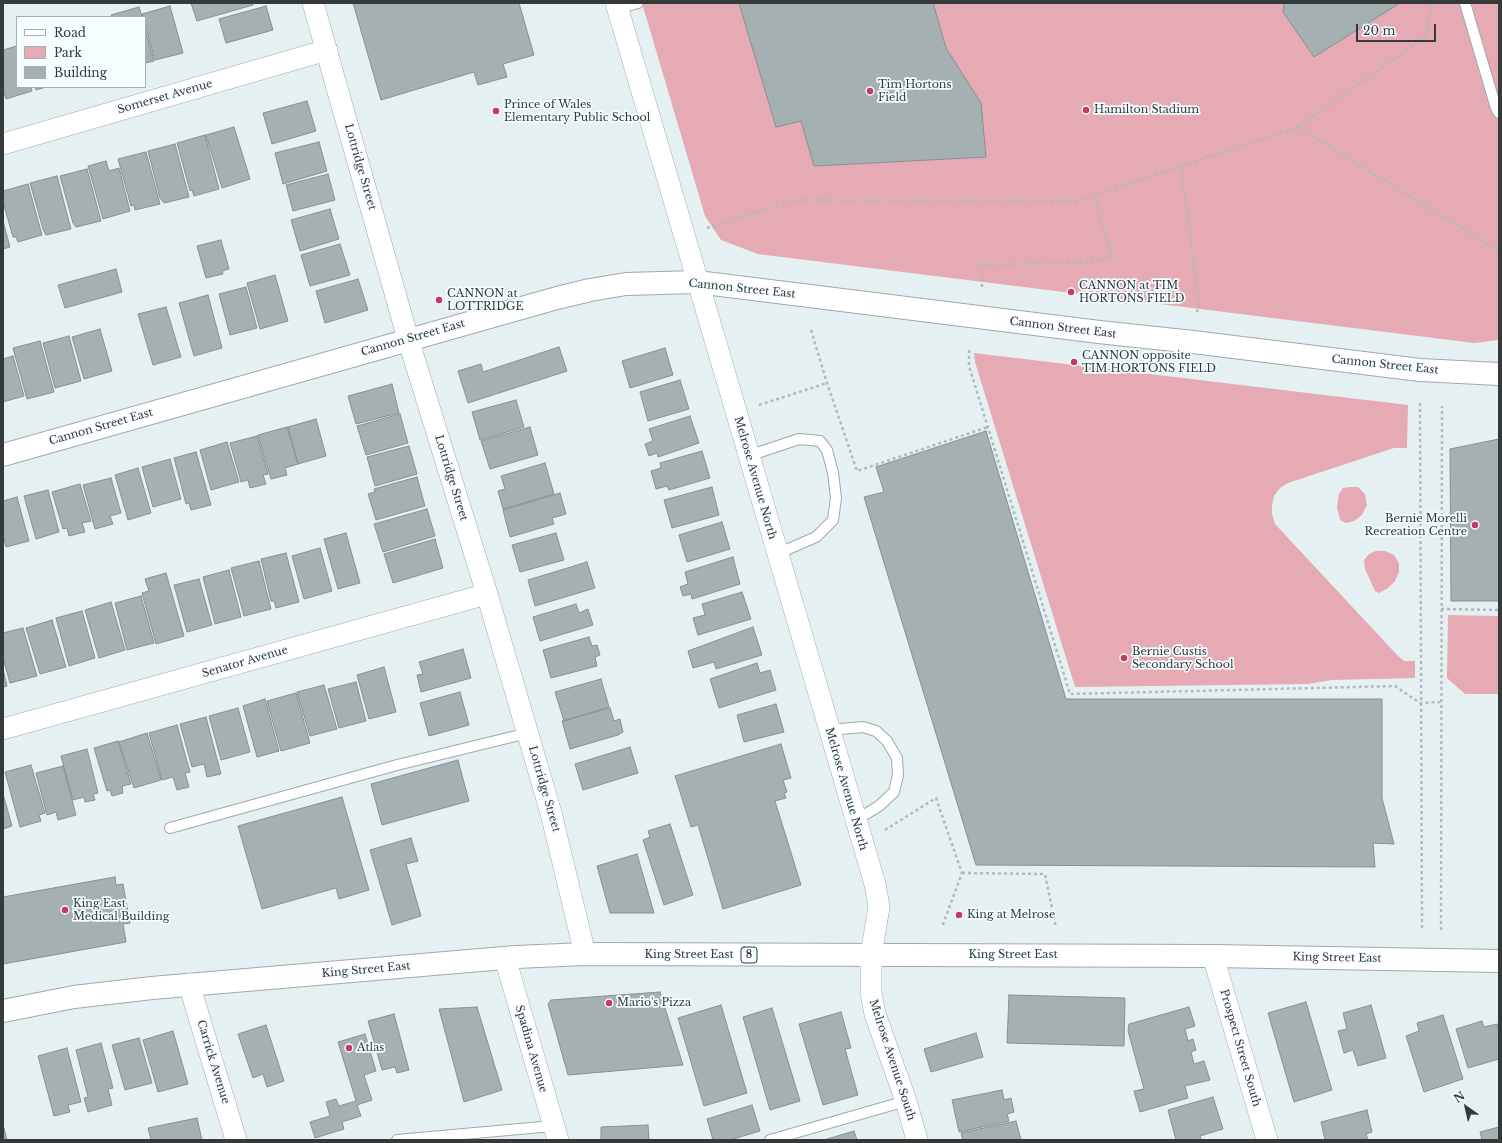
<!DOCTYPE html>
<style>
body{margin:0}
#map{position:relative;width:1502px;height:1143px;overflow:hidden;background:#e5f0f2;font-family:"Libre Baskerville",serif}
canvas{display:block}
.frame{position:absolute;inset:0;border:4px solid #34393a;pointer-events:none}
.legend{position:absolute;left:16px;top:16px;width:130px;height:72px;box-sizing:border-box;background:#f4fdff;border:1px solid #a7afb0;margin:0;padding:5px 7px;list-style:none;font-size:12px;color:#34393a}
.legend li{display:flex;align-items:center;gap:8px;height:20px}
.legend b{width:20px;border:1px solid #a7afb0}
.north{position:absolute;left:1446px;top:1087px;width:40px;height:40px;-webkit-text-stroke:3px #f4fdff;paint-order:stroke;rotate:326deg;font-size:11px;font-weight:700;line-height:16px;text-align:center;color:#34393a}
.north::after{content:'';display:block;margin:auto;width:14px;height:18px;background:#34393a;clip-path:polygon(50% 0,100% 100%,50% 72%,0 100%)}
.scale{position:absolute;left:1356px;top:24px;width:80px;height:18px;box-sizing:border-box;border:2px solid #34393a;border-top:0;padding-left:5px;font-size:12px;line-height:14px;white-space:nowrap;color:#34393a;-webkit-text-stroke:3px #f4fdff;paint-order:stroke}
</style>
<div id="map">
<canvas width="1502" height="1143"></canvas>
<div class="frame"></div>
<ul class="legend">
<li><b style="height:5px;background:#fff"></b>Road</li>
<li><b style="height:11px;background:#e5aab3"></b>Park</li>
<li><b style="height:11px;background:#a5b0b2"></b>Building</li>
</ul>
<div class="north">N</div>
<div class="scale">20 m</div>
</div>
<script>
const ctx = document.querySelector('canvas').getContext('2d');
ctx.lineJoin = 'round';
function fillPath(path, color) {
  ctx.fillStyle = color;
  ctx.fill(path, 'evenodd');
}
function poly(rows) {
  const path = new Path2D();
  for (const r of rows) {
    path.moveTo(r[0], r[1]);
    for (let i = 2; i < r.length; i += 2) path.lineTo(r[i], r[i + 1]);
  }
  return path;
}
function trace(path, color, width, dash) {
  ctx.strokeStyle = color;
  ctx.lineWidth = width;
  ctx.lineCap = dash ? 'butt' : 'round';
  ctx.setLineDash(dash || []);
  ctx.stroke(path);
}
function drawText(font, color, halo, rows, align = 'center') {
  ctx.font = font + ' "Libre Baskerville",serif';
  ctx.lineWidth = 3.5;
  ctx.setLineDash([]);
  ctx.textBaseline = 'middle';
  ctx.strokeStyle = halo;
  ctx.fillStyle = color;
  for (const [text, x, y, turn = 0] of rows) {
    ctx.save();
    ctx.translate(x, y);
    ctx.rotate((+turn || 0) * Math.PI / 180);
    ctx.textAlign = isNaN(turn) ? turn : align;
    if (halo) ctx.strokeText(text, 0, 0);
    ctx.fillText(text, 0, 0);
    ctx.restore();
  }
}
const green = poly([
 [642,3,1499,3,1499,340,1474,343,758,254,721,240,705,216],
 [974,353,1408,405,1407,448,1394,448,1288,483,1280,488,1274,496,1272,505,1272,514,1275,524,1398,656,1404,661,1415,661,1415,678,1332,680,1308,684,1075,687,975,362],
 [1350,487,1358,487,1365,494,1367,505,1362,515,1354,521,1346,523,1340,520,1337,507,1339,494,1343,488],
 [1376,551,1385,551,1394,555,1399,563,1399,572,1395,581,1388,588,1379,593,1375,591,1365,569,1364,560,1369,554],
 [1448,615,1499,616,1499,694,1465,694,1447,678]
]);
const building = poly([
 [191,3,253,3,253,5,197,21,191,3],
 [353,3,519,3,534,55,503,64,507,77,478,85,474,72,381,100,353,3],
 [739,3,933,3,946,48,981,103,986,157,814,166,801,121,776,127,739,3],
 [1284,3,1400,3,1314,57,1283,12,1284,3],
 [170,6,183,53,155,60,145,24,145,17,143,17,142,14,170,6],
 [266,6,273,30,226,43,219,19,266,6],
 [139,7,142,17,112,17,111,15,139,7],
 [145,29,154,61,145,63,145,29],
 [17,46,17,87,31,87,32,91,6,99,3,89,3,50,17,46],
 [35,87,46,87,36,90,35,87],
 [307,101,316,131,272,144,263,113,307,101],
 [234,127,250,179,222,188,206,135,234,127],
 [205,135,219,189,194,196,192,190,190,191,177,143,205,135],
 [319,142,327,171,283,184,275,153,319,142],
 [175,144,189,197,164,203,160,198,148,151,175,144],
 [146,152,160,204,135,210,134,205,131,206,118,159,146,152],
 [106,161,109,171,119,168,130,211,103,219,88,166,106,161],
 [87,169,101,221,76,227,73,223,60,176,87,169],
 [328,174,335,200,293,211,286,185,328,174],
 [57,176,71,229,46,235,43,229,30,183,57,176],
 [28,184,42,235,18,242,16,237,13,237,3,202,3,191,28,184],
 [330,209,339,239,300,251,291,220,330,209],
 [3,221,10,247,3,249,3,221],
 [221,240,229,269,222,271,223,274,206,278,197,246,221,240],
 [340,244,350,275,310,286,301,255,340,244],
 [116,269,122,292,65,308,58,285,116,269],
 [275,275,288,321,260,329,247,283,275,275],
 [358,279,368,310,325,323,316,291,358,279],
 [246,287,257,328,230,335,219,294,246,287],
 [208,295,222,348,194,356,179,303,208,295],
 [166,307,181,357,153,365,138,314,166,307],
 [100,329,112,371,84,379,72,337,100,329],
 [69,336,81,381,55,388,43,343,69,336],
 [40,341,54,392,27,399,13,348,40,341],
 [559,347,567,371,468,403,458,371,481,364,483,372,559,347],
 [665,348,673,375,630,388,622,361,665,348],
 [13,356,24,396,3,402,3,359,13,356],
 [680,380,689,409,648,421,640,392,680,380],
 [392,384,399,413,356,424,348,396,392,384],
 [516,400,524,427,480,440,472,412,516,400],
 [400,414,408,443,366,455,357,426,400,414],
 [690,416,699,443,658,457,657,453,649,456,645,444,653,441,649,429,690,416],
 [316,419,326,456,298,464,288,427,316,419],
 [287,427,298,464,285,468,287,475,271,479,258,435,287,427],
 [530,427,538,455,490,469,481,441,530,427],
 [986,431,1066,699,1382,699,1382,798,1394,844,1373,843,1375,867,976,865,864,497,884,492,876,467,986,431],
 [257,436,268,474,263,475,266,484,250,488,248,480,241,482,230,443,257,436],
 [1499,439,1499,601,1451,601,1450,449,1499,439],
 [227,442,239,482,211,490,200,450,227,442],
 [409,446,417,474,375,486,367,457,409,446],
 [702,451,710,478,669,490,667,486,656,489,651,471,661,468,660,463,702,451],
 [196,452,211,505,191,510,189,503,186,504,174,458,196,452],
 [170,459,181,499,153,507,142,467,170,459],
 [545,463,554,494,503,509,498,491,505,489,501,476,545,463],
 [138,468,151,513,128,520,115,475,138,468],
 [417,477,425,506,376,520,368,494,375,492,374,489,417,477],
 [111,478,121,513,110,516,113,524,95,529,83,485,111,478],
 [80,484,91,521,82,523,85,532,69,536,67,528,63,529,52,492,80,484],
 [712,487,719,515,672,528,664,500,712,487],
 [48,490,59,532,36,539,24,496,48,490],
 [560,493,566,514,552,518,554,524,510,537,503,510,560,493],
 [17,497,29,541,6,547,3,535,3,501,17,497],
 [427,509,435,536,383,552,374,524,427,509],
 [722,522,730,549,687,562,679,535,722,522],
 [346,533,360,583,338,589,324,539,346,533],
 [556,533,564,560,520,572,512,545,556,533],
 [435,539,443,568,393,583,384,554,435,539],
 [320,548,332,591,304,599,292,556,320,548],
 [286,553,299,602,276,608,274,601,271,601,261,559,286,553],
 [733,557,740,584,692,599,691,594,683,596,680,587,688,584,685,572,733,557],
 [259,561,271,609,244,616,231,568,259,561],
 [587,562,595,588,535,606,528,580,587,562],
 [229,570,241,617,215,624,203,577,229,570],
 [166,573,184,636,156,644,142,593,149,591,145,579,166,573],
 [199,579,212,625,187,632,174,585,199,579],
 [742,592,751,619,698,635,693,618,705,615,702,604,742,592],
 [141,596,154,643,127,650,115,603,141,596],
 [111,602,125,650,99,658,85,610,111,602],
 [576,604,579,613,588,609,593,625,540,641,533,617,576,604],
 [82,611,95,658,69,666,56,618,82,611],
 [52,620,66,667,40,674,26,628,52,620],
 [753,627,762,655,716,669,714,662,693,668,688,651,753,627],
 [23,628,37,676,10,683,3,658,3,633,23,628],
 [589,637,592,646,597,645,600,655,595,657,597,666,551,678,543,650,589,637],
 [463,649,471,678,421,692,417,675,423,674,419,662,463,649],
 [757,663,760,673,770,670,776,690,719,708,710,679,757,663],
 [384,667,396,712,369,719,357,675,384,667],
 [3,669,7,686,3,687,3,669],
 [601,679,609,707,564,721,555,692,601,679],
 [356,682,366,721,339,728,328,689,356,682],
 [324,685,337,729,310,736,297,692,324,685],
 [460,692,469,725,429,736,420,703,460,692],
 [296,693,310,743,281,751,267,701,296,693],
 [265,699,279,751,257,757,243,706,265,699],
 [776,704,784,732,744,742,737,715,776,704],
 [238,708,250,752,221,760,209,716,238,708],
 [610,708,614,721,620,719,623,732,618,735,570,749,562,721,610,708],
 [206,717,221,774,207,777,204,764,192,767,180,724,206,717],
 [177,725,190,772,185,773,189,787,177,790,173,777,162,780,149,733,177,725],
 [147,733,161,780,134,788,119,742,147,733],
 [118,741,131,784,122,786,123,793,112,796,110,790,107,791,94,748,118,741],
 [781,744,791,778,783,780,787,792,784,793,786,798,775,801,801,885,723,909,698,825,691,827,675,776,781,744],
 [630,747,638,773,583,790,575,764,630,747],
 [87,749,98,793,93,794,95,800,85,802,84,797,73,800,61,756,87,749],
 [458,760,469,801,382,825,371,784,458,760],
 [31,765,45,813,39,815,41,821,20,827,5,772,31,765],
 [63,766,76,815,58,820,56,812,47,815,36,773,63,766],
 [3,794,12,826,3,829,3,794],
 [342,797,369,890,339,899,336,888,262,909,238,826,342,797],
 [670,824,693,895,664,905,643,840,650,837,648,831,670,824],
 [411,838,418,861,406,864,421,916,392,925,370,850,411,838],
 [637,854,654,913,610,913,597,866,637,854],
 [115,877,116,885,123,884,130,923,123,924,126,942,3,964,3,897,115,877],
 [660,992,683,1065,568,1075,548,1004,551,1000,660,992],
 [1009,995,1125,998,1124,1046,1007,1043,1009,995],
 [1306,1002,1332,1090,1294,1102,1268,1013,1306,1002],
 [721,1005,747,1093,704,1106,678,1018,721,1005],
 [1371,1005,1386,1058,1358,1066,1353,1050,1344,1053,1338,1031,1347,1029,1343,1013,1371,1005],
 [477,1007,502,1090,464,1102,439,1009,477,1007],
 [1189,1007,1195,1026,1185,1029,1188,1041,1193,1039,1196,1050,1191,1052,1194,1064,1204,1061,1210,1080,1185,1086,1188,1098,1140,1112,1134,1091,1144,1089,1128,1031,1129,1024,1189,1007],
 [772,1008,800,1101,770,1110,743,1017,772,1008],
 [841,1012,851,1048,845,1049,858,1095,823,1105,799,1024,841,1012],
 [394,1014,409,1070,397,1073,395,1067,382,1070,368,1021,394,1014],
 [1443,1015,1463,1079,1424,1092,1406,1036,1419,1031,1417,1023,1443,1015],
 [1482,1021,1484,1027,1497,1024,1499,1031,1499,1059,1468,1068,1456,1029,1482,1021],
 [266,1025,284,1081,267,1087,263,1074,253,1078,238,1034,266,1025],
 [173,1031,188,1084,158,1092,143,1040,173,1031],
 [976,1033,983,1057,931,1072,924,1049,976,1033],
 [365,1034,376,1071,364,1075,372,1100,357,1105,361,1116,342,1122,344,1129,315,1138,310,1122,330,1116,326,1102,336,1099,339,1106,356,1101,338,1042,365,1034],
 [139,1038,152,1083,125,1090,112,1045,139,1038],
 [101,1043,113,1088,108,1089,112,1105,88,1112,84,1098,88,1097,76,1050,101,1043],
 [67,1048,81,1102,68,1105,70,1112,54,1116,38,1056,67,1048],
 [1002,1090,1004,1100,1011,1098,1014,1112,1007,1114,1009,1121,959,1132,952,1100,1002,1090],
 [1213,1097,1223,1129,1200,1136,1201,1140,1176,1140,1168,1110,1213,1097],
 [752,1105,760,1131,730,1140,713,1140,707,1119,752,1105],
 [1367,1110,1372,1132,1366,1134,1368,1140,1325,1140,1321,1122,1367,1110],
 [197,1118,202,1140,151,1140,148,1128,197,1118],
 [1016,1121,1021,1140,963,1140,961,1133,1016,1121],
 [648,1125,649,1140,601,1140,601,1127,648,1125],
 [1499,1127,1499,1140,1482,1140,1480,1132,1499,1127],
 [4,1128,7,1140,3,1140,4,1128],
 [854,1131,857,1140,824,1140,854,1131]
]);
const path = poly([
 [1298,127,1425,37,1432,3],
 [1181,167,1199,304,1197,312],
 [707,228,796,200,1077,201,1298,127,1499,251],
 [982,287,981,265,1093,262,1112,256,1094,196],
 [811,330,827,383,857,471,988,427],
 [969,350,969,366,1070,694,1395,686,1420,703,1441,702],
 [1420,403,1422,929],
 [759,405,827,383],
 [1441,609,1499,610],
 [885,830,936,798,962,873,942,927],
 [962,873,1045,874,1056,928],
 [1441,930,1442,406]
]);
const lane = poly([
 [1465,3,1496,108,1499,113],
 [617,9,638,3],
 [748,456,799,439,820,441,827,450,833,473,836,498,833,520,816,537,777,554],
 [829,730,863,727,876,731,887,741,897,758,898,775,894,792,879,806,856,820],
 [170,828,397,765,528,733],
 [397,1140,553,1126],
 [770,1140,906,1101]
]);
const street = poly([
 [313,3,408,339,487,594,551,813,585,954],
 [616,3,875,884,879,907,871,955,871,993,875,1014,906,1101,917,1140],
 [3,144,327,50],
 [3,729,487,594],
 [1213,956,1267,1140],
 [505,958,558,1140],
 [189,984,236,1140]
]);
const secondary = poly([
 [3,455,557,298,590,290,626,284,697,282,1099,332,1193,342,1420,370,1499,374]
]);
const primary = poly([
 [3,1011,74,997,152,988,516,957,585,954,906,955,1213,956,1499,961]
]);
const markers = [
 [870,91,4,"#c83961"],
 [1086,110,4,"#c83961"],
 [496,111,4,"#c83961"],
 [1071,292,4,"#c83961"],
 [439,300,4,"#c83961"],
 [1074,362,4,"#c83961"],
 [1475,525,4,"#c83961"],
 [1124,658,4,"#c83961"],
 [65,910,4,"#c83961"],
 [959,915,4,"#c83961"],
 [609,1003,4,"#c83961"],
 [349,1048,4,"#c83961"]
];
const shields = [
 [749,955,16]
];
const shieldNames = [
 ["8",749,955]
];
const poiNames = [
 ["Tim Hortons",878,85],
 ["Field",878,98],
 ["Prince of Wales",504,105],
 ["Elementary Public School",504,118],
 ["Hamilton Stadium",1094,110],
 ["CANNON at TIM",1079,286],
 ["HORTONS FIELD",1079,299],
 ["CANNON at",447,294],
 ["LOTTRIDGE",447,307],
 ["CANNON opposite",1082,356],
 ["TIM HORTONS FIELD",1082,369],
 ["Bernie Morelli",1467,519,"right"],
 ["Recreation Centre",1467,532,"right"],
 ["Bernie Custis",1132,652],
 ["Secondary School",1132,665],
 ["King East",73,904],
 ["Medical Building",73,917],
 ["King at Melrose",967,915],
 ["Mario's Pizza",617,1003],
 ["Atlas",357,1048]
];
const streetNames = [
 ["Somerset Avenue",165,97,-16],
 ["Lottridge Street",360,167,74],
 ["Cannon Street East",742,289,6],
 ["Cannon Street East",1063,328,7],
 ["Cannon Street East",413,338,-16],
 ["Cannon Street East",1385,365,6],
 ["Cannon Street East",101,427,-16],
 ["Lottridge Street",451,478,73],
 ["Melrose Avenue North",755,478,74],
 ["Senator Avenue",245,662,-16],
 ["Lottridge Street",544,789,74],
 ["Melrose Avenue North",846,789,74],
 ["King Street East",689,955],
 ["King Street East",1013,955],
 ["King Street East",1337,958,1],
 ["King Street East",366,970,-5],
 ["Prospect Street South",1240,1048,74],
 ["Spadina Avenue",531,1049,74],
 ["Melrose Avenue South",892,1060,72],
 ["Carrick Avenue",213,1062,73]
];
fillPath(green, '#e5aab3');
fillPath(building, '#a5b0b2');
trace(building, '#869092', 1);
trace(lane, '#9fa9ac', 12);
trace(street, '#9fa9ac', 22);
trace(secondary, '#9fa9ac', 24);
trace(primary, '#9fa9ac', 24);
trace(path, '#b0b9bb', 2.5, [3, 3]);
trace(lane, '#fff', 10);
trace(street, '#fff', 21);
trace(secondary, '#fff', 22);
trace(primary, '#fff', 22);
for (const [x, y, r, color] of markers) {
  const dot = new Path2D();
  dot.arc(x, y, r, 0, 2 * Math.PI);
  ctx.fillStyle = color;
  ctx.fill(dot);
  trace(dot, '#f4fdff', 1.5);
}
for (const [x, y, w] of shields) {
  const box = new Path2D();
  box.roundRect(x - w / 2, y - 8, w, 16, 3);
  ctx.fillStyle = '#f4fdff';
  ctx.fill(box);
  trace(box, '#34393a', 1);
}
drawText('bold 10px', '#34393a', null, shieldNames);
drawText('11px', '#34393a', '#f4fdff', poiNames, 'left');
drawText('11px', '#34393a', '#f4fdff', streetNames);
</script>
